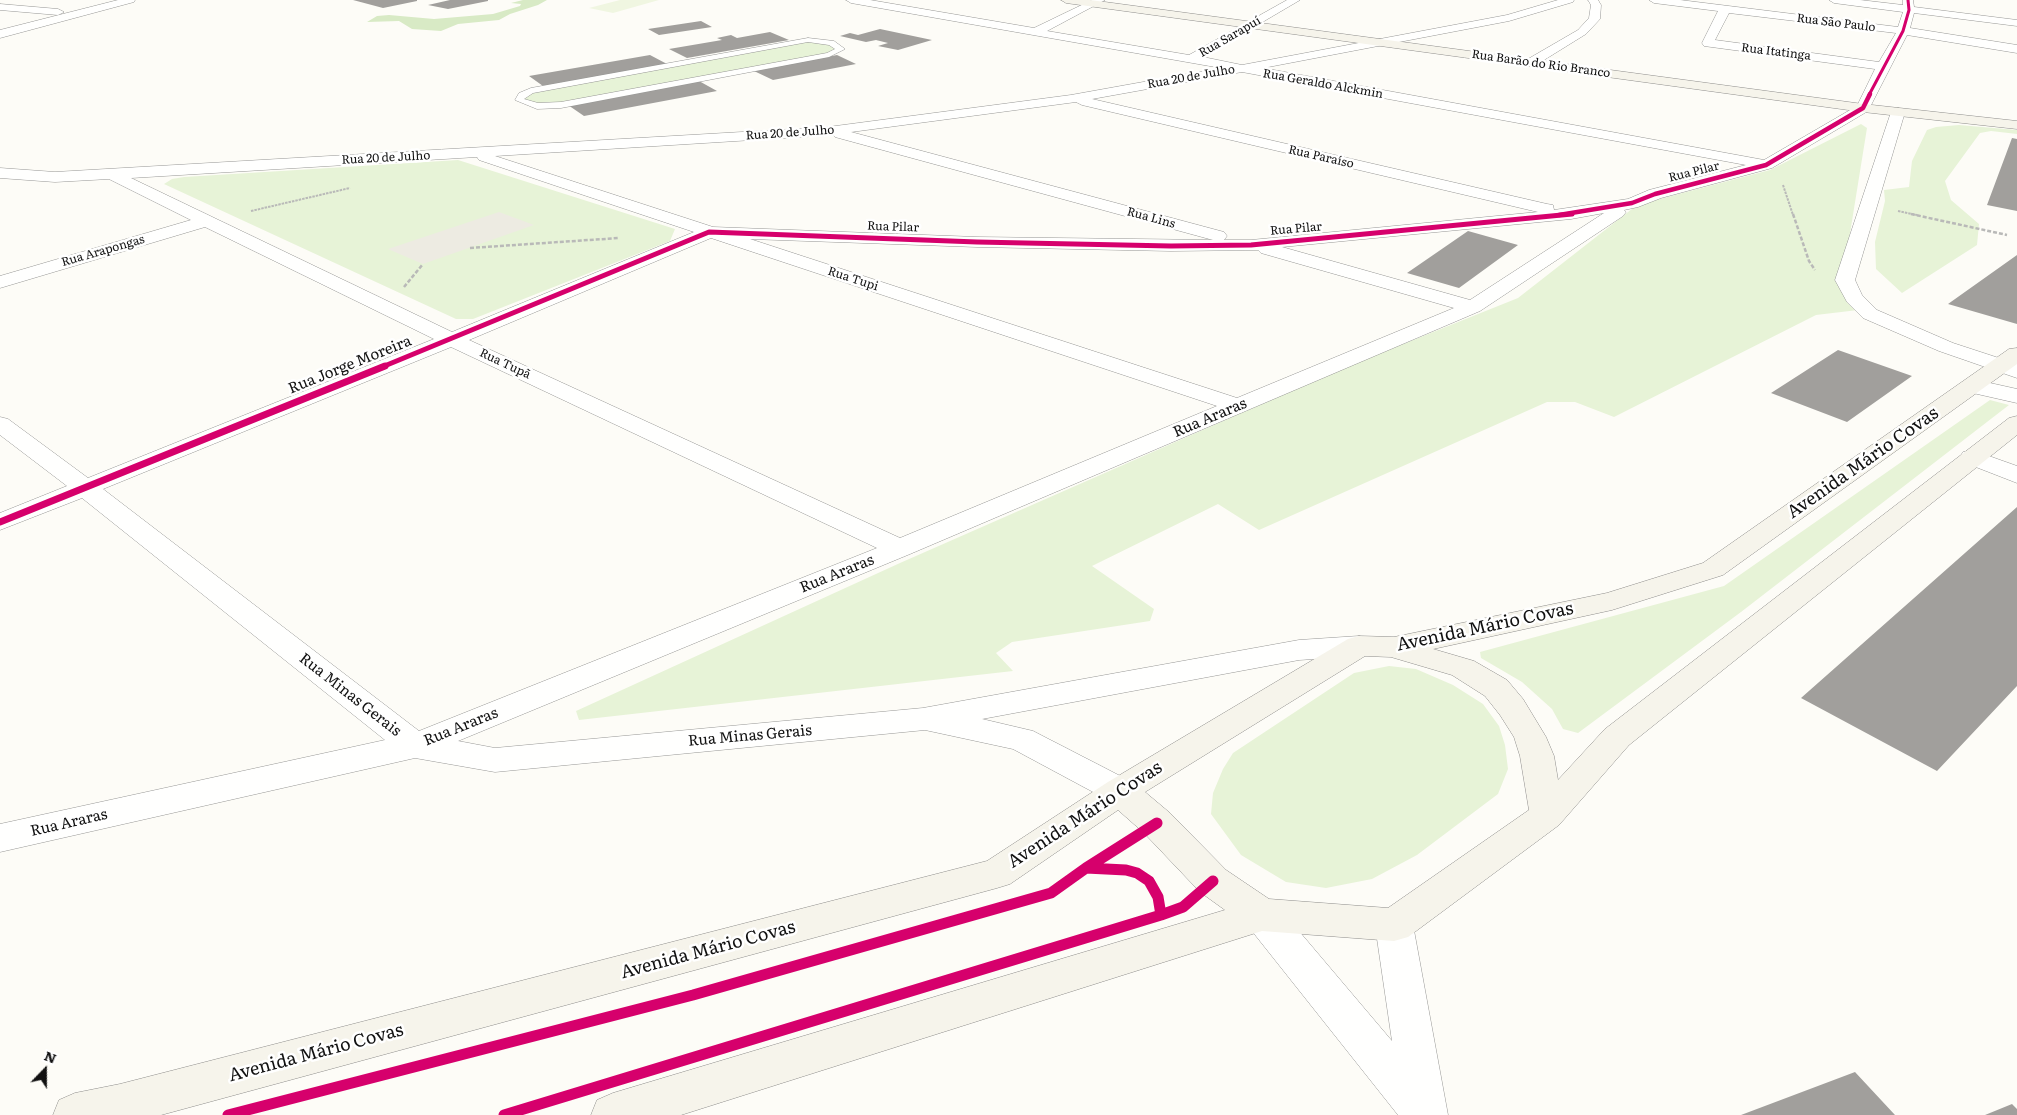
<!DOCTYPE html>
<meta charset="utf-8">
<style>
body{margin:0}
#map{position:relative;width:2017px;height:1115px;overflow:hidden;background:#fdfcf7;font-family:Literata,serif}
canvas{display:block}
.north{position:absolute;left:20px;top:1045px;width:50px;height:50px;-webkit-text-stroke:4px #fff;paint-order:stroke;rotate:22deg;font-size:14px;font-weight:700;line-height:20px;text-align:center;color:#111}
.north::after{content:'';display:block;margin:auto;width:18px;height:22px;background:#111;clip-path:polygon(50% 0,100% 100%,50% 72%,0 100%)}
</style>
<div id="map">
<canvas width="2017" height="1115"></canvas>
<div class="north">N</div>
</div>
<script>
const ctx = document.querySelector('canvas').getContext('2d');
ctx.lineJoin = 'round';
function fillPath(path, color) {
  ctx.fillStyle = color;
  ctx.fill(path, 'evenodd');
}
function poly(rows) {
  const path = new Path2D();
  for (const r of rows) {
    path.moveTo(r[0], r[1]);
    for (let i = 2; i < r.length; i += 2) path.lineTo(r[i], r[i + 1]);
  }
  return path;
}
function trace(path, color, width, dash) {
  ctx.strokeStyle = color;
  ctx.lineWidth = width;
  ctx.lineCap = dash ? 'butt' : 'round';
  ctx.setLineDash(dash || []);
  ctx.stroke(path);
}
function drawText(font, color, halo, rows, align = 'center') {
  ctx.font = font + ' Literata,serif';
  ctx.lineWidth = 5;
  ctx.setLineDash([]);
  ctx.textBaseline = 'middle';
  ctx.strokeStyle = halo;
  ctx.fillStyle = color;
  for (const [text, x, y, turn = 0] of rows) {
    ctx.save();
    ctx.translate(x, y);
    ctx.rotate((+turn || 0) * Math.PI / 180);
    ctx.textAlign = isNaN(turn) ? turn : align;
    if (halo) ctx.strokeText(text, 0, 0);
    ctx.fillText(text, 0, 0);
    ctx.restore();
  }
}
const green = poly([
 [809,41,830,43,839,49,828,54,548,106,521,100,527,93],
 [1861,124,1867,128,1842,283,1858,310,1816,315,1614,417,1575,402,1547,402,1259,530,1218,504,1092,566,1154,609,1150,621,1012,642,996,653,1013,671,579,720,576,711,900,563,1346,367,1518,298,1637,205,1770,170],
 [1959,125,2017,130,2017,134,1991,131,1980,133,1945,181,1951,200,1979,224,1977,245,1902,293,1876,269,1875,242,1885,201,1884,190,1909,187,1912,161,1927,130,1936,127],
 [458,160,675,229,670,241,473,319,456,319,164,184,172,179,184,177],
 [1990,400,2009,405,1741,612,1578,733,1563,729,1552,709,1522,682,1481,658,1480,652,1724,586],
 [1389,666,1416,669,1453,685,1483,704,1499,726,1505,745,1508,769,1498,794,1417,855,1372,879,1326,888,1286,882,1241,855,1211,814,1213,793,1223,769,1233,753,1354,673]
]);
const forest = poly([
 [523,0,547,0,538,5,510,14,499,20,458,24,441,31,412,29,399,21,367,22,377,16,389,15,434,19,493,14,520,6,521,4,511,3]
]);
const pitch = poly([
 [620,0,659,0,613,13,589,8]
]);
const plaza = poly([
 [499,212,534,225,423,264,388,249]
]);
const building = poly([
 [353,0,417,0,417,1,383,8],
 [450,0,488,0,488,1,448,9,428,5],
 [701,21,712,27,659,35,648,29],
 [880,29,932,40,898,50,878,46,888,43,876,40,866,42,840,36,850,33,858,35],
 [770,32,789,40,687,58,669,49,722,40,717,38,731,35,737,38],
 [650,55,667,64,543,86,529,76],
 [837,55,856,64,773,80,754,71],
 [699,81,717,91,584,116,568,105],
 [2012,138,2017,139,2017,211,1987,205],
 [1468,231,1518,245,1459,288,1407,273],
 [2017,255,2017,324,1948,304],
 [1838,350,1912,376,1847,422,1771,393],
 [2017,507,2017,686,1937,771,1801,698],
 [1855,1072,1895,1115,1741,1115],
 [2012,1104,2017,1109,2017,1115,1985,1115]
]);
const pathFar1 = poly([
 [1783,185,1793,215],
 [251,211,350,188],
 [1898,211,1917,215]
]);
const path = poly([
 [1793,214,1809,261,1815,270],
 [1911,214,2007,235],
 [470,248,619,238],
 [404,287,423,264]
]);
const lane = poly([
 [808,38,834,41,845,49,829,57,561,108,537,109,515,100,519,93,531,88,808,38],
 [808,42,829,45,835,49,827,53,561,102,538,103,524,99,533,93,808,42]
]);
const street = poly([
 [118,0,135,0,134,2,0,38,0,30,118,0],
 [846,0,870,0,1034,28,1092,0,1105,0,1047,31,1189,55,1287,0,1300,0,1203,57,1242,65,1507,15,1558,0,1574,0,1573,2,1509,21,1263,68,1764,160,1857,106,1875,69,1704,46,1702,43,1718,11,1654,3,1649,0,1680,0,1898,27,1903,12,1834,3,1829,0,1860,0,1903,5,1903,0,1913,0,1914,7,2017,20,2017,26,1914,13,1910,28,2017,45,2017,53,1907,35,1868,111,1772,168,1661,198,1638,207,1624,210,1626,212,1623,216,1480,311,910,554,458,741,495,748,923,708,1299,640,1359,636,1370,639,1374,646,1370,653,1359,656,1299,660,982,719,1033,731,1132,782,1137,791,1132,800,1120,804,1108,800,1013,749,925,730,495,772,415,758,0,852,0,824,385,740,82,498,0,530,0,513,67,486,0,435,0,417,8,419,88,478,434,339,205,227,0,288,0,276,191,220,109,179,55,182,0,178,0,168,55,172,828,127,1071,95,1221,68,851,3,846,0],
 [1729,13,1896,33,1879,62,1715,40,1729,13],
 [1242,72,1746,165,1649,190,1628,199,1554,210,1553,205,1547,204,1092,99,1242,72],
 [1076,102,1082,105,1538,212,1251,240,1224,240,1227,236,1224,232,851,132,1076,102],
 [833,135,835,137,1213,240,977,237,713,227,495,156,833,135],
 [477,157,479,160,694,232,452,332,131,178,477,157],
 [1604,213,1470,300,1282,247,1571,219,1604,213],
 [711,238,1217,406,900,538,469,340,711,238],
 [750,239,977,247,1171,251,1258,250,1261,253,1454,308,1237,398,750,239],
 [451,347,877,548,419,731,103,489,451,347],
 [1588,0,1598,0,1601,5,1600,19,1586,34,1536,65,1528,65,1526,62,1528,59,1578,30,1589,18,1591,5,1588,0],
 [0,4,58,9,64,12,58,15,0,10,0,4],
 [1898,108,1905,112,1855,280,1862,295,1877,310,1953,343,2017,364,2017,378,1939,351,1863,318,1847,302,1835,280,1891,112,1898,108],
 [1972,379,2017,389,2017,403,1964,391,1961,386,1964,381,1972,379],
 [1972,450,2017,466,2017,483,1963,462,1960,457,1963,452,1972,450],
 [1262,899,1276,904,1392,1041,1375,925,1380,913,1394,909,1408,913,1413,925,1448,1115,1398,1115,1248,926,1243,915,1248,904,1262,899]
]);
const secondary = poly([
 [1061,0,1090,0,1863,104,2017,121,2017,129,1863,112,1066,3,1061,0],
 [2017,348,2017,364,1723,575,1612,610,1433,649,1474,661,1507,680,1523,699,1546,737,1554,756,1558,780,1605,729,2009,418,2017,416,2017,435,1629,745,1559,825,1408,937,1394,941,1262,931,681,1115,591,1115,597,1100,613,1093,1225,910,1200,892,1144,833,1118,810,1010,884,997,888,161,1115,53,1115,59,1100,75,1093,120,1084,987,861,1108,782,1348,639,1359,636,1394,637,1607,593,1703,563,2009,349,2017,348],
 [1365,656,1391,657,1452,675,1485,696,1500,715,1514,737,1520,756,1529,810,1388,908,1269,899,1226,870,1170,813,1145,792,1365,656]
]);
const cyclewayFar4 = poly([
 [1869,95,1903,31,1909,10,1908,0]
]);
const cyclewayFar3 = poly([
 [1559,215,1632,203,1655,194,1766,165,1863,108,1870,94]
]);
const cyclewayFar2 = poly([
 [382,367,709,232,977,242,1171,246,1251,245,1572,214]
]);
const cyclewayFar1 = poly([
 [0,522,385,366]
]);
const cycleway = poly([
 [1086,868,1126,870,1137,873,1149,881,1158,897,1161,915],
 [228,1115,693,995,1051,893,1086,868,1157,823],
 [504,1115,1161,915,1183,907,1213,881]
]);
const farStreetnames = [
 ["Rua São Paulo",1836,23,7],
 ["Rua Sarapuí",1230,37,-30],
 ["Rua Itatinga",1776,52,7],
 ["Rua Barão do Rio Branco",1541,64,8],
 ["Rua 20 de Julho",1191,77,-10],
 ["Rua Geraldo Alckmin",1323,84,10],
 ["Rua 20 de Julho",790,133,-4],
 ["Rua Paraíso",1321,157,13],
 ["Rua 20 de Julho",386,158,-3],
 ["Rua Pilar",1694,172,-14],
 ["Rua Lins",1151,218,15],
 ["Rua Pilar",893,227,2],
 ["Rua Pilar",1296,229,-5],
 ["Rua Arapongas",103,251,-16],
 ["Rua Tupi",853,279,18],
 ["Rua Tupã",505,364,25]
];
const streetNames = [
 ["Rua Jorge Moreira",350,365,-22],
 ["Rua Araras",1210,418,-23],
 ["Rua Araras",837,574,-22],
 ["Rua Minas Gerais",350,695,38],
 ["Rua Araras",461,727,-22],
 ["Rua Minas Gerais",750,736,-5],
 ["Rua Araras",69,823,-13]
];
const nearStreetnames = [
 ["Avenida Mário Covas",1863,463,-35],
 ["Avenida Mário Covas",1485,627,-12],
 ["Avenida Mário Covas",1085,815,-33],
 ["Avenida Mário Covas",708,950,-15],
 ["Avenida Mário Covas",316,1053,-15]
];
fillPath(green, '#e7f3d7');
fillPath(forest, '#d8eac5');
fillPath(pitch, '#f0f6e1');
fillPath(plaza, '#edebe2');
fillPath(building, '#a19f9c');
trace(lane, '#979795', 1);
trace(street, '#979795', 1);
trace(secondary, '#8e8d8b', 1);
trace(pathFar1, '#b9b9b8', 2, [2.5, 1]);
trace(path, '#b9b9b8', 2.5, [4, 2]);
fillPath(lane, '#fffffe');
fillPath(street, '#fffffe');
fillPath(secondary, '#f6f4eb');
trace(cyclewayFar4, '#d6006c', 3);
trace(cyclewayFar3, '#d6006c', 4.5);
trace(cyclewayFar2, '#d6006c', 5);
trace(cyclewayFar1, '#d6006c', 7);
trace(cycleway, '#d6006c', 11);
drawText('12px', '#111', '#fff', farStreetnames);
drawText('15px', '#111', '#fff', streetNames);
drawText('18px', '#111', '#fff', nearStreetnames);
</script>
